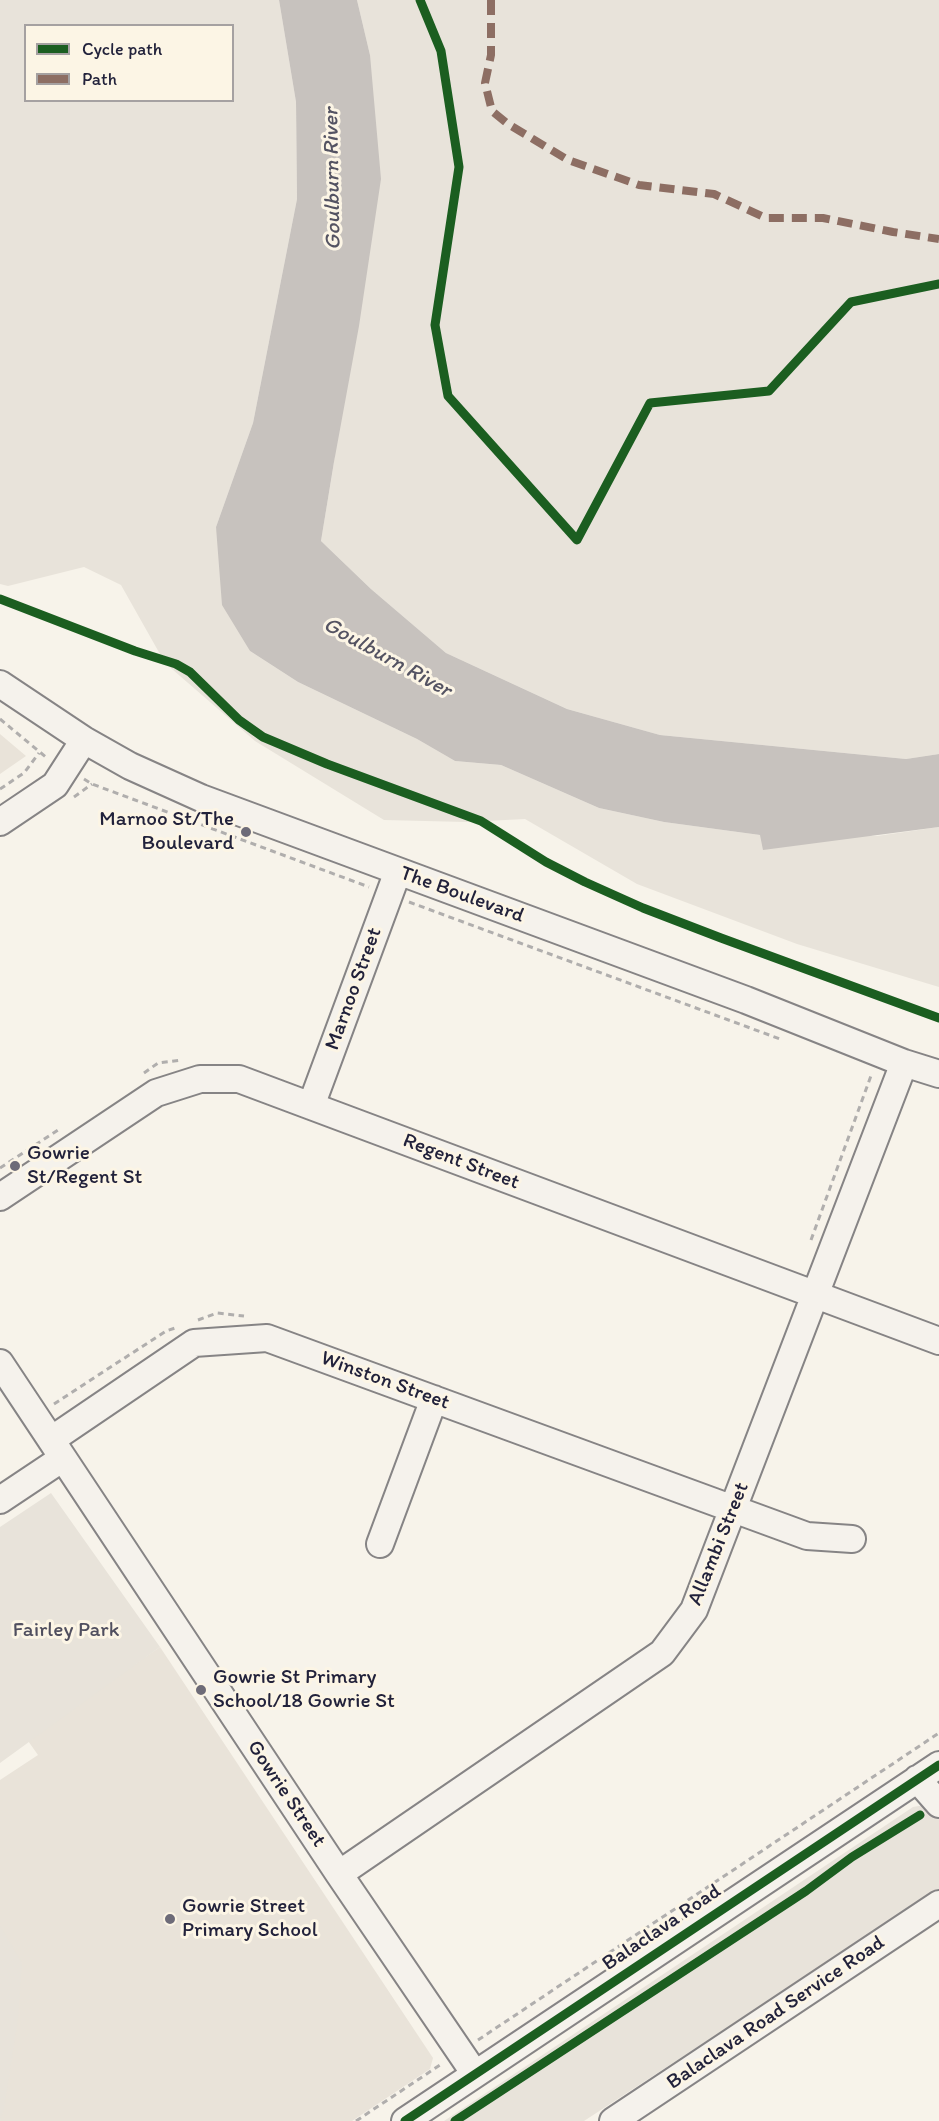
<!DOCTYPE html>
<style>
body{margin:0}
#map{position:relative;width:939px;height:2121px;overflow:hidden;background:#f7f3ea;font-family:Itim,sans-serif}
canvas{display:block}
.legend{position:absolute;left:24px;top:24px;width:210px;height:78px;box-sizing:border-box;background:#fcf5e5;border:2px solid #a5a1a1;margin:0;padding:8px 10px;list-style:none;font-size:18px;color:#22223b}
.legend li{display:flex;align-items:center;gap:12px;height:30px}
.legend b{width:30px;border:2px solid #a5a1a1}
</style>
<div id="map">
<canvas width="939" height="2121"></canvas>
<ul class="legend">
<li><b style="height:8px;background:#1b5e20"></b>Cycle path</li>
<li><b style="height:8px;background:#8d6e63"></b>Path</li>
</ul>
</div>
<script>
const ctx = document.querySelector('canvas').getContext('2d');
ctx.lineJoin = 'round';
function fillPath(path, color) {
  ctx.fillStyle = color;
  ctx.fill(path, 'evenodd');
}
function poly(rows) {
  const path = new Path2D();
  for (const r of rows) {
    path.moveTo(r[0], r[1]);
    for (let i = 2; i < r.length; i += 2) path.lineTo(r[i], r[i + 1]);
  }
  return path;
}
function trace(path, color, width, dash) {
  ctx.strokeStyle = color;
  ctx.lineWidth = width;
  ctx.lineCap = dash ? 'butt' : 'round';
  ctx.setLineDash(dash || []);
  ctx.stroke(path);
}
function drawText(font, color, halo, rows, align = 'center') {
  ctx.font = font + ' Itim,sans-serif';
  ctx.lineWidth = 6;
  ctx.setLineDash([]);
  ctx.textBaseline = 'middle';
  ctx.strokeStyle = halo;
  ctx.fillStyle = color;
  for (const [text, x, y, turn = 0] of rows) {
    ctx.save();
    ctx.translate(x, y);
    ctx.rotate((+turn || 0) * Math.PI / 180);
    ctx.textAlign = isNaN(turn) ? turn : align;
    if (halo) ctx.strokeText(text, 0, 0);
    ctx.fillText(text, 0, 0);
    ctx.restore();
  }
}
const built = poly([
 [0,734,26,756,0,774],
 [160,1647,433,2058,430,2069,352,2121,0,2121,0,1780,38,1755,26,1738]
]);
const green = poly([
 [0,0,279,0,296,102,297,199,253,423,216,527,250,651,298,682,417,739,455,761,501,765,599,808,664,822,760,835,877,836,939,827,939,987,797,944,637,884,525,819,466,822,384,820,255,741,165,663,121,585,84,567,8,586,0,584],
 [26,26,232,26,232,100,26,100],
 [357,0,939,0,939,754,906,759,660,735,567,709,446,653,371,589,321,541,334,462,370,55],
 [51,1493,160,1647,0,1763,0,1527],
 [930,1804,939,1814,939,1889,584,2121,444,2121,913,1807],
 [0,1926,22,1963,18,2019,4,2109,0,2120]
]);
const water = poly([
 [279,0,357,0,370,55,381,179,359,326,334,462,321,541,371,589,446,653,567,709,660,735,906,759,939,754,939,827,763,850,760,835,664,822,599,808,501,765,455,761,417,739,298,682,250,651,222,605,216,527,253,423,297,199,296,102]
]);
const path = poly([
 [0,719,47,758],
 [84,779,92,784,369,887],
 [0,789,24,773,39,753],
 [74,797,92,784],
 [409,902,780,1039],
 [144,1073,158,1063,182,1060],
 [0,1168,61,1128],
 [811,1240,872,1073],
 [198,1320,217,1313,244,1316],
 [54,1404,166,1331,175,1328],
 [478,2040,939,1733],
 [356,2121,443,2063]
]);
const minor = poly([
 [0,684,84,740,130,766,201,798,746,1000,904,1063,939,1074],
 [0,822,55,785,84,740],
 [311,1106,398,871],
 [0,1197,156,1093,200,1079,239,1079,939,1341],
 [0,1363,339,1874,475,2074],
 [51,1440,194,1343,267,1338,807,1536,852,1539],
 [0,1500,63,1458],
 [380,1544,434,1399],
 [917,1779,939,1804],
 [339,1874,662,1653,694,1610,904,1063],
 [405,2121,939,1765],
 [613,2121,939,1904]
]);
const quiet = poly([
 [491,0,491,55,485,83,492,111,508,124,568,160,639,185,714,194,766,218,823,218,893,232,939,239]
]);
const cycleway = poly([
 [420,0,441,51,459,167,435,325,448,396,577,540,650,403,769,391,851,302,939,284],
 [0,599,135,651,176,664,190,672,239,720,263,737,327,764,481,821,546,862,585,882,643,908,721,938,939,1018],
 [405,2121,939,1765],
 [455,2121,806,1891,852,1857,920,1815]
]);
const markers = [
 [246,832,6,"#6d6b78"],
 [15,1166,6,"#6d6b78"],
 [201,1690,6,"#6d6b78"],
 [170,1919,6,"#6d6b78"]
];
const poiNames = [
 ["Marnoo St/The",234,820,"right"],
 ["Boulevard",234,844,"right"],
 ["Gowrie",27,1154],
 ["St/Regent St",27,1178],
 ["Gowrie St Primary",213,1678],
 ["School/18 Gowrie St",213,1702],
 ["Gowrie Street",182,1907],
 ["Primary School",182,1931]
];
const streetNames = [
 ["The Boulevard",462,895,20],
 ["Marnoo Street",354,989,-70],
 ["Regent Street",461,1162,21],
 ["Winston Street",385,1381,20],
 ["Allambi Street",719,1544,-68],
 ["Gowrie Street",286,1794,56],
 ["Balaclava Road",662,1928,-34],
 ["Balaclava Road Service Road",776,2013,-34]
];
const parkNames = [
 ["Fairley Park",66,1631]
];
const waterNames = [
 ["Goulburn River",333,179,-91],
 ["Goulburn River",387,658,29]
];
fillPath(built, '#e9e3d9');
fillPath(green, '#e8e3da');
fillPath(water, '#c7c2be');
trace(minor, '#868485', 30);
trace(path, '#b0aead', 3, [6, 4.5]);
trace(minor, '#f5f2ec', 26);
trace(quiet, '#8d6e63', 8, [15, 8]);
trace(cycleway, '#1b5e20', 9);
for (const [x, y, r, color] of markers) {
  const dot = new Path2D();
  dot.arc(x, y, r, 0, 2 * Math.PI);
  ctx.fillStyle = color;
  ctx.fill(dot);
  trace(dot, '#fcf5e5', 2);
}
drawText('21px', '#22223b', '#fcf5e5', poiNames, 'left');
drawText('21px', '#22223b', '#fcf5e5', streetNames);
drawText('21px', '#504f5f', '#fcf5e5', parkNames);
drawText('italic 22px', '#545362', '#fcf5e5', waterNames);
</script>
